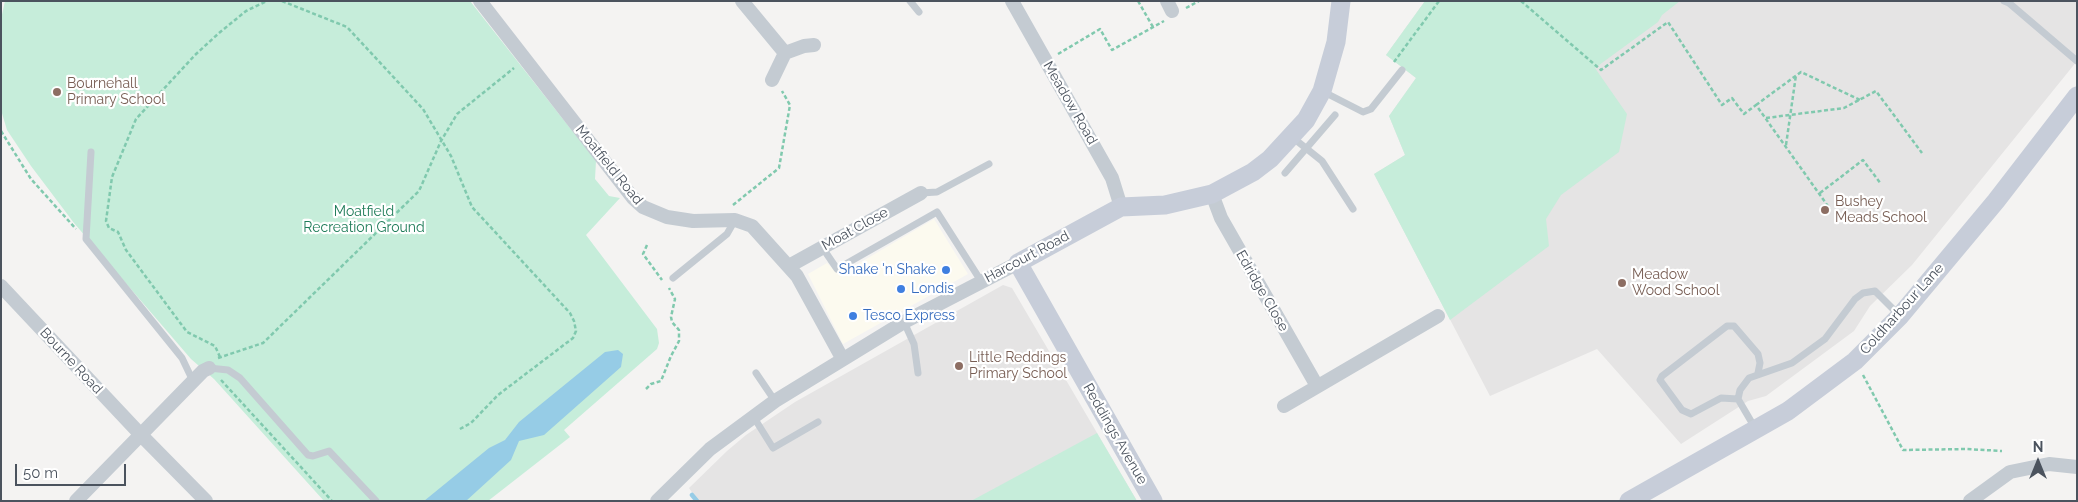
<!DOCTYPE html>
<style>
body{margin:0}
#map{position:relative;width:2078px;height:502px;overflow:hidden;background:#f4f3f2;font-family:Raleway,sans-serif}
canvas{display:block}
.frame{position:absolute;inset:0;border:2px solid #4b535e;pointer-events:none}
.north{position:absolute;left:2013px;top:437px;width:50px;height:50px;-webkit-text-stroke:4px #fff;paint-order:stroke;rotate:0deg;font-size:14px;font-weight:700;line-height:20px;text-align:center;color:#4b535e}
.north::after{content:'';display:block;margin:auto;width:18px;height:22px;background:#4b535e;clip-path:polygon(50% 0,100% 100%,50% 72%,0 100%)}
.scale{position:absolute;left:15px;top:464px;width:111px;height:22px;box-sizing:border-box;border:2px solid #4b535e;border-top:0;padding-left:6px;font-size:15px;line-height:18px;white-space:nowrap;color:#4b535e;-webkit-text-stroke:4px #fff;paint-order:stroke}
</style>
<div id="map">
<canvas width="2078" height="502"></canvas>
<div class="frame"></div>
<div class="north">N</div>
<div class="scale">50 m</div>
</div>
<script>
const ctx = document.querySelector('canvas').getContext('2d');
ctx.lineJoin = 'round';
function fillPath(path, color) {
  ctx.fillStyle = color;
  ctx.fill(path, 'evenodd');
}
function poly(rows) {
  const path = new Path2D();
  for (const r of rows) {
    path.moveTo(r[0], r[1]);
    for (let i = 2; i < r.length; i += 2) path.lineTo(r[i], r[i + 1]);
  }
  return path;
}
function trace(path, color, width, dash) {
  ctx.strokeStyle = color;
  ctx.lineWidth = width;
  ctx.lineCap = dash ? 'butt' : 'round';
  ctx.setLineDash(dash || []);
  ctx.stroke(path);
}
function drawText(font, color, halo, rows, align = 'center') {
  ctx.font = font + ' Raleway,sans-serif';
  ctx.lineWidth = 4.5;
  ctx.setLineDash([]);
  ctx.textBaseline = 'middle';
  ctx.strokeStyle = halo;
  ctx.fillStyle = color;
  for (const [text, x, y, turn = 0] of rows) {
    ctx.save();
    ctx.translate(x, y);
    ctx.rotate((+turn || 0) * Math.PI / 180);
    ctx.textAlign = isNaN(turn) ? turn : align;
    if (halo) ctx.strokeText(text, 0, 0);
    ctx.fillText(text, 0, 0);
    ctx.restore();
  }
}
const commercial = poly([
 [934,219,968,274,843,344,808,274,827,263,839,275]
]);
const education = poly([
 [1425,1,2077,1,2077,61,1912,265,1870,306,1854,331,1766,396,1748,401,1681,444,1597,349,1490,396,1374,174,1405,155,1389,116,1416,78,1386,55],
 [1003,285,1012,288,1137,501,698,501,689,488,727,451,746,435,795,402]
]);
const green = poly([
 [5,1,470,1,596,161,595,179,609,196,620,198,586,235,657,329,659,343,657,349,564,430,570,437,488,501,324,501,214,379,191,359,74,223,31,166,7,130,1,110,1,19],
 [1425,1,1680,1,1662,15,1658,22,1595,68,1627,114,1619,152,1561,195,1546,219,1549,246,1450,320,1374,174,1405,155,1389,116,1416,78,1386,55],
 [1097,433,1137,501,971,501]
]);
const water = poly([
 [618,350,623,354,621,367,544,435,519,441,511,460,466,501,424,501,489,448,505,440,519,422,605,352]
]);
const stream = poly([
 [692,495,697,501]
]);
const path = poly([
 [282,1,347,27,423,109,451,156,472,207,570,313,574,321,576,331,573,338,498,395,471,423,458,430],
 [1138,1,1153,27],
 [1521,1,1601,70,1668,22,1722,105,1732,98,1744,114,1756,105,1830,209],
 [1186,8,1199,1],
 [1058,54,1100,29,1112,50,1164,21],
 [1394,62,1439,1],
 [1756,105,1801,72,1860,100],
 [1766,118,1844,108,1876,91,1922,153],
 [1,131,31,179,76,229],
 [1786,145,1796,75],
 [1820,193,1863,160,1881,184],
 [733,205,779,168,790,105,782,91],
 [647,245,643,254,662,280],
 [220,357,215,346,187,332,126,250,118,232,109,228,106,221,112,177,136,119,195,55,219,33,246,11,267,1],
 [218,358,263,343,419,191,441,141,457,114,514,68],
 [1863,375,1903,450,1967,449,2002,451],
 [221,380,332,501],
 [646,389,651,384,661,381,671,356,679,341,679,330,672,322,671,317,675,299,669,288]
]);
const lane = poly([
 [910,1,919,12],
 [2004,1,2009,3,2077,61],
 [1322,91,1363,112,1371,109,1402,70],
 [1292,137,1322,161,1353,209],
 [91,152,86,239,182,358,193,381],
 [1285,173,1335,115],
 [921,193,937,192,989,164],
 [822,247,837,269,937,212,981,281],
 [673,278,727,234,735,220],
 [904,322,914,344,918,373],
 [209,368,228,370,240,378,308,455,313,456,329,451,376,501],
 [756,373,775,401],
 [1738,399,1721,398,1691,414,1682,410,1660,380,1662,376,1727,326,1734,326,1758,354,1760,363,1758,373],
 [753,416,773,448,818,422],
 [1755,428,1738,399,1740,390,1749,378,1792,363,1825,339,1855,299,1863,293,1875,291,1900,316]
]);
const street = poly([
 [480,1,633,198,643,207,667,217,693,221,735,220,752,226,797,276,842,358],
 [742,1,785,53],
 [1012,1,1112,178,1121,207],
 [1167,1,1172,11],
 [772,80,785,53,804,46,814,45],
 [1212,194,1221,218,1317,386],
 [789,266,921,193],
 [1,286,141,435,206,501],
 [1284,406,1438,316],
 [76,501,203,371,209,368],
 [657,501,710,449,775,401,904,322,1018,263],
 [1970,501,2010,472,2049,464,2077,467]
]);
const secondary = poly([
 [1153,501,1018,263,1121,207,1165,205,1212,194,1253,172,1270,159,1306,120,1322,91,1336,42,1341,1],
 [1629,501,1788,411,1855,361,1900,316,1996,201,2077,96]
]);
const markers = [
 [57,92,5,"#8d6e63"],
 [1825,210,5,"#8d6e63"],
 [946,270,5,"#3f7fe0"],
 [1622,283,5,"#8d6e63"],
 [901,289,5,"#3f7fe0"],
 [853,316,5,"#3f7fe0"],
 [959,366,5,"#8d6e63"]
];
const educationNames = [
 ["Bournehall",67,84],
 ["Primary School",67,100],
 ["Bushey",1835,202],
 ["Meads School",1835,218],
 ["Meadow",1632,275],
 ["Wood School",1632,291],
 ["Little Reddings",969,358],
 ["Primary School",969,374]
];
const streetNames = [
 ["Meadow Road",1070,103,60],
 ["Moatfield Road",609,165,51],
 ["Moat Close",855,229,-29],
 ["Harcourt Road",1027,257,-28],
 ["Edridge Close",1262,291,60],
 ["Coldharbour Lane",1902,309,-48],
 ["Bourne Road",71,361,47],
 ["Reddings Avenue",1115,434,60]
];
const parkNames = [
 ["Moatfield",364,212],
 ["Recreation Ground",364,228]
];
const shopNames = [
 ["Shake 'n Shake",936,270,"right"],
 ["Londis",911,289],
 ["Tesco Express",863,316]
];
fillPath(commercial, '#fcfaef');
fillPath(education, '#e5e4e4');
fillPath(green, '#c6edda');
fillPath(water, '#96cce6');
trace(stream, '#96cce6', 4.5);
trace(path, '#80c9ae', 2.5, [4, 2.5]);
trace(lane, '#c4cbd2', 7);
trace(street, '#c4cbd2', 14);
trace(secondary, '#c7cdd9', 19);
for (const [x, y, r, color] of markers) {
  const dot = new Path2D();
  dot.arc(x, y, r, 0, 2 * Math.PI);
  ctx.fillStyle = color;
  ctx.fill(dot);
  trace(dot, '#fff', 2);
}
drawText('14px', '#785e54', '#fff', educationNames, 'left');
drawText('14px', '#4b535e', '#fff', streetNames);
drawText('14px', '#1f7c59', '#fff', parkNames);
drawText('14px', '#366cbe', '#fff', shopNames, 'left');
</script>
